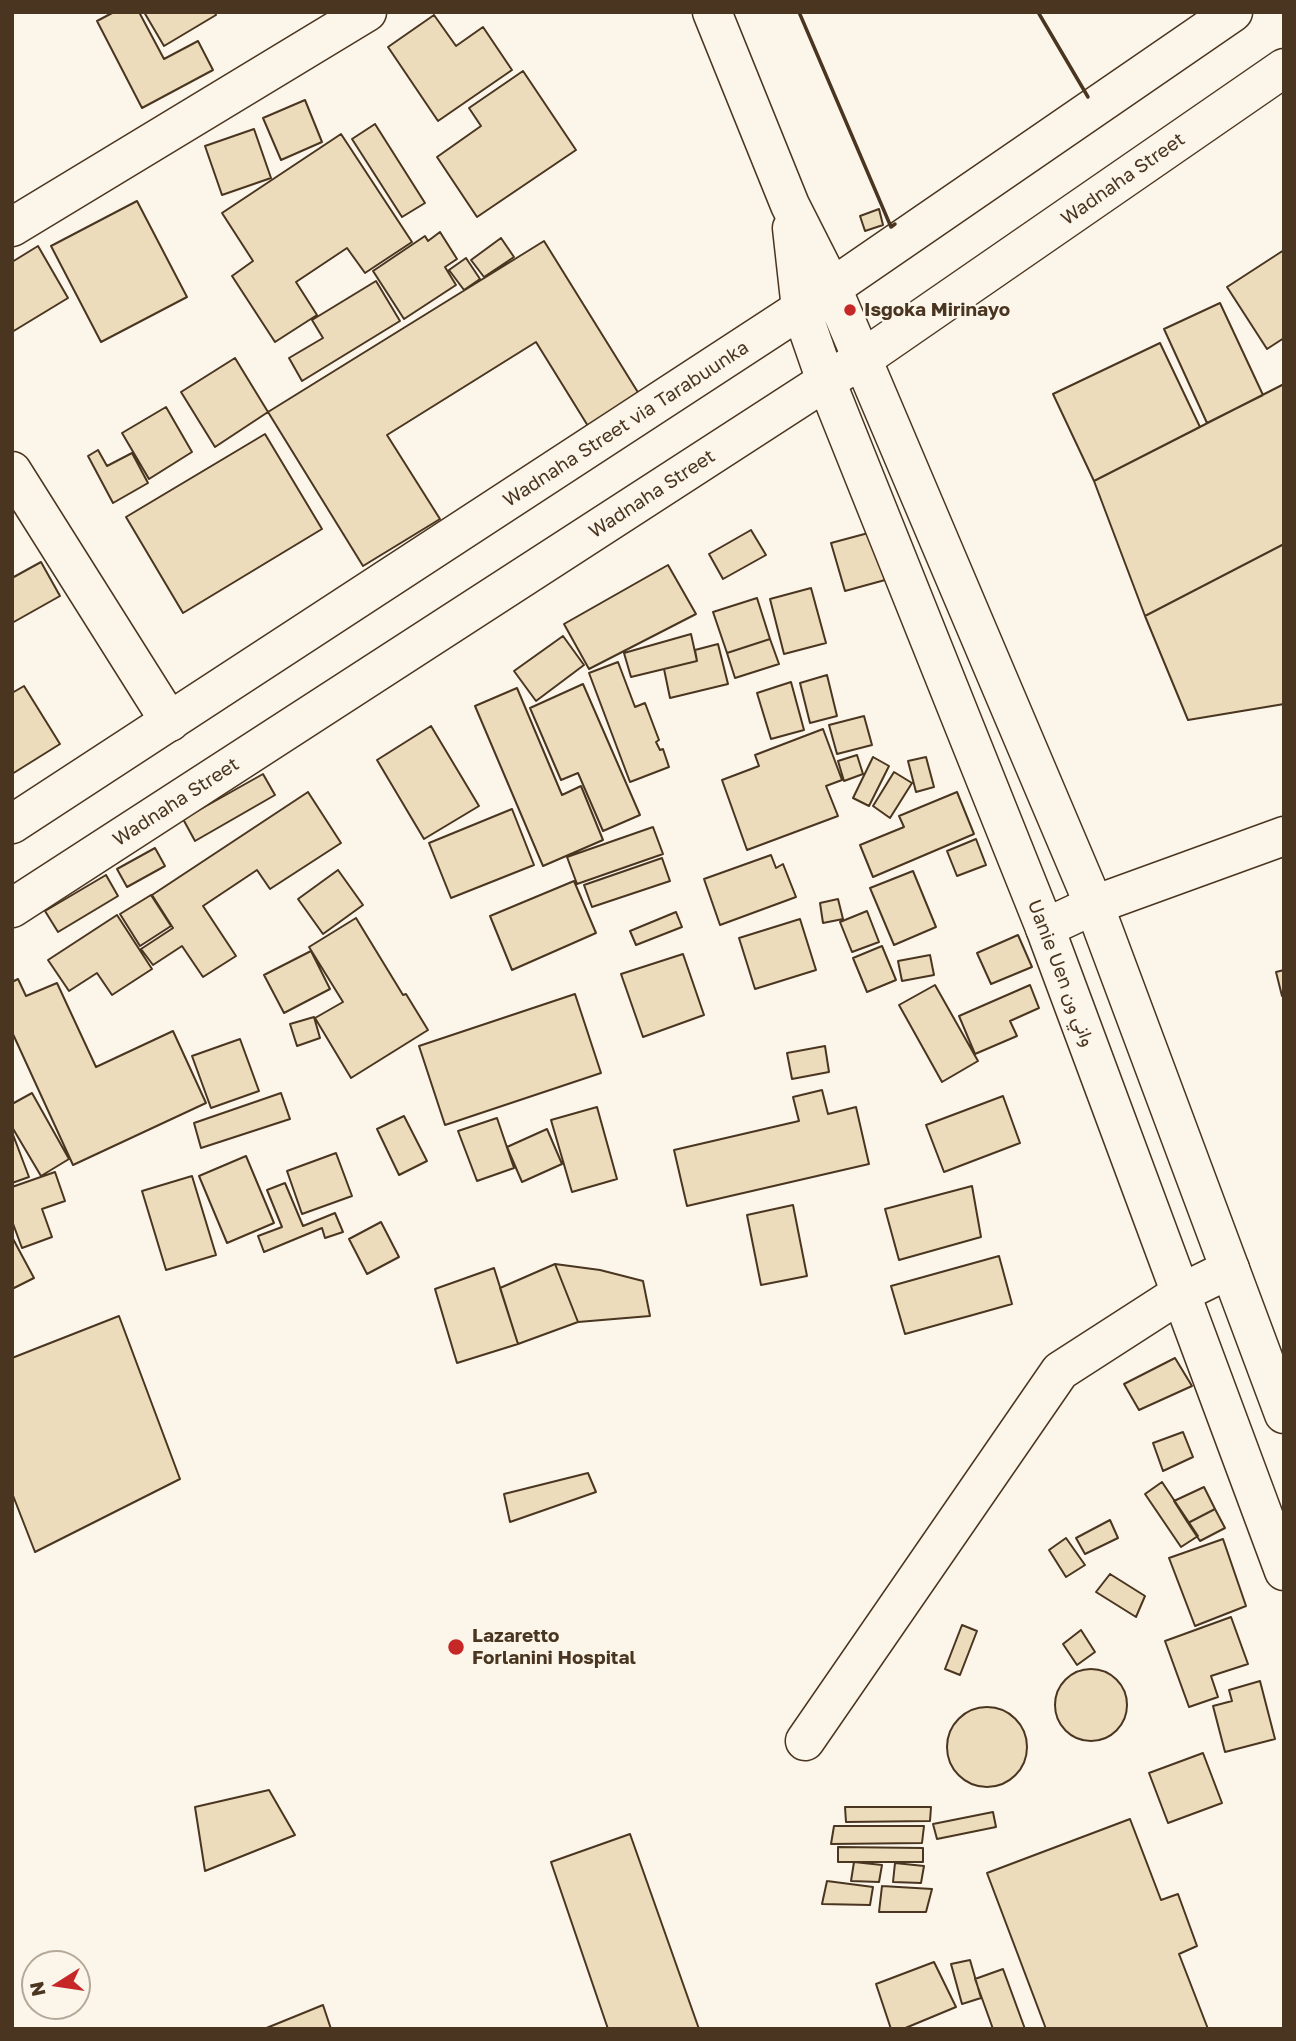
<!DOCTYPE html>
<meta charset="utf-8">
<style>
body{margin:0}
#map{position:relative;width:1296px;height:2041px;overflow:hidden;background:#fbf6e9;font-family:"Golos Text",sans-serif}
canvas{display:block}
.frame{position:absolute;inset:0;border:14px solid #4a3520;pointer-events:none}
.north{position:absolute;left:21px;top:1950px;width:70px;height:70px;box-sizing:border-box;background:#fbf6e9;border:2px solid #b4a999;border-radius:50%;rotate:258deg;font-size:19px;font-weight:700;line-height:28px;text-align:center;color:#4a3520}
.north::after{content:'';display:block;margin:auto;width:24px;height:32px;background:#c62828;clip-path:polygon(50% 0,100% 100%,50% 72%,0 100%)}
</style>
<div id="map">
<canvas width="1296" height="2041"></canvas>
<div class="frame"></div>
<div class="north">N</div>
</div>
<script>
const ctx = document.querySelector('canvas').getContext('2d');
ctx.lineJoin = 'round';
function fillPath(path, color) {
  ctx.fillStyle = color;
  ctx.fill(path, 'evenodd');
}
function poly(rows) {
  const path = new Path2D();
  for (const r of rows) {
    if (r.length === 3) {
      path.moveTo(r[0] + r[2], r[1]);
      path.arc(r[0], r[1], r[2], 0, 2 * Math.PI);
      continue;
    }
    path.moveTo(r[0], r[1]);
    for (let i = 2; i < r.length; i += 2) path.lineTo(r[i], r[i + 1]);
  }
  return path;
}
function trace(path, color, width, dash) {
  ctx.strokeStyle = color;
  ctx.lineWidth = width;
  ctx.lineCap = dash ? 'butt' : 'round';
  ctx.setLineDash(dash || []);
  ctx.stroke(path);
}
function drawText(font, color, halo, rows, align = 'center') {
  ctx.font = font + ' "Golos Text",Vazirmatn,sans-serif';
  ctx.lineWidth = 5;
  ctx.setLineDash([]);
  ctx.textBaseline = 'middle';
  ctx.strokeStyle = halo;
  ctx.fillStyle = color;
  for (const [text, x, y, turn = 0] of rows) {
    ctx.save();
    ctx.translate(x, y);
    ctx.rotate((+turn || 0) * Math.PI / 180);
    ctx.textAlign = isNaN(turn) ? turn : align;
    if (halo) ctx.strokeText(text, 0, 0);
    ctx.fillText(text, 0, 0);
    ctx.restore();
  }
}
const building = poly([
 [114,12,139,12,164,59,198,41,213,70,142,108,97,21,114,12],
 [144,12,215,12,216,15,164,46,144,12],
 [434,15,456,46,483,27,512,70,438,121,388,47,434,15],
 [523,71,576,150,477,217,437,157,481,126,469,108,523,71],
 [305,100,322,142,281,160,263,118,305,100],
 [375,124,425,203,402,217,352,139,375,124],
 [254,129,271,178,222,195,205,146,254,129],
 [341,134,412,242,365,273,347,248,296,282,317,315,275,342,232,276,253,261,222,213,341,134],
 [137,201,187,297,101,342,51,246,137,201],
 [879,209,883,225,865,231,860,216,879,209],
 [440,232,457,259,445,267,456,285,404,319,373,271,425,236,428,241,440,232],
 [501,238,514,257,484,277,471,260,501,238],
 [544,241,639,394,588,426,536,342,387,435,440,519,363,566,268,412,544,241],
 [38,246,68,298,12,332,12,262,38,246],
 [1284,250,1284,338,1267,349,1227,287,1284,250],
 [466,258,480,279,464,290,449,270,466,258],
 [376,281,400,321,302,381,289,358,323,338,312,320,376,281],
 [1220,303,1263,395,1207,423,1164,329,1220,303],
 [1160,343,1200,427,1094,481,1053,394,1160,343],
 [235,358,268,412,215,447,181,392,235,358],
 [1284,384,1284,544,1145,616,1094,481,1284,384],
 [166,407,192,452,149,479,122,433,166,407],
 [265,434,322,529,183,613,126,517,265,434],
 [98,450,107,466,132,453,148,483,113,503,88,456,98,450],
 [751,530,766,555,723,579,709,554,751,530],
 [872,532,885,580,845,591,831,543,872,532],
 [1284,544,1284,704,1188,720,1145,616,1284,544],
 [41,562,60,596,12,623,12,578,41,562],
 [668,565,696,614,589,669,564,624,668,565],
 [811,588,826,643,784,654,770,599,811,588],
 [757,598,770,639,727,653,713,612,757,598],
 [691,634,697,661,631,677,624,653,691,634],
 [563,636,584,665,536,701,514,671,563,636],
 [770,639,779,664,735,678,727,653,770,639],
 [718,644,728,684,670,698,664,669,697,661,695,650,718,644],
 [618,662,635,707,645,703,659,740,656,742,660,750,663,749,669,767,630,782,589,673,618,662],
 [827,675,837,716,810,723,800,683,827,675],
 [791,682,804,730,771,739,757,693,791,682],
 [583,684,640,815,603,831,578,773,561,780,530,708,583,684],
 [24,686,60,744,12,774,12,693,24,686],
 [517,688,562,795,581,786,603,840,543,866,475,706,517,688],
 [864,716,872,745,837,754,829,725,864,716],
 [431,726,479,806,424,839,377,760,431,726],
 [823,729,842,780,826,786,838,816,747,850,722,780,759,766,755,755,823,729],
 [857,755,863,774,844,781,838,761,857,755],
 [873,757,889,766,869,806,853,798,873,757],
 [926,757,934,787,916,792,908,761,926,757],
 [894,772,912,783,890,818,873,806,894,772],
 [263,774,275,795,195,841,183,819,263,774],
 [308,792,341,843,270,889,257,870,203,906,236,956,203,977,182,946,153,965,141,949,173,928,152,895,308,792],
 [957,792,974,834,873,877,860,845,904,827,899,816,957,792],
 [512,809,534,865,451,898,429,843,512,809],
 [653,827,663,854,577,884,567,857,653,827],
 [976,839,986,865,957,876,947,851,976,839],
 [155,848,165,866,127,887,117,869,155,848],
 [771,855,776,868,783,864,796,897,720,925,704,879,771,855],
 [662,858,670,881,592,907,584,885,662,858],
 [338,870,363,905,323,934,298,899,338,870],
 [913,871,936,927,894,945,870,888,913,871],
 [106,875,118,896,58,932,45,911,106,875],
 [574,881,596,933,512,970,490,916,574,881],
 [151,895,171,926,140,946,120,914,151,895],
 [838,899,843,919,823,923,820,903,838,899],
 [867,911,879,942,852,952,840,922,867,911],
 [676,912,682,927,636,945,630,931,676,912],
 [117,915,152,969,112,995,97,973,69,991,48,960,117,915],
 [356,918,403,995,406,994,428,1030,351,1078,315,1018,343,1002,309,947,356,918],
 [800,919,816,970,755,989,739,938,800,919],
 [1018,935,1032,967,991,984,977,953,1018,935],
 [882,946,896,980,867,992,853,958,882,946],
 [311,951,330,989,284,1013,264,975,311,951],
 [683,954,704,1015,643,1037,621,974,683,954],
 [930,955,934,975,902,981,898,961,930,955],
 [1284,970,1284,996,1282,996,1276,972,1284,970],
 [18,979,26,996,57,983,96,1067,173,1031,206,1103,73,1165,12,1032,12,982,18,979],
 [935,985,978,1061,942,1082,899,1005,935,985],
 [1030,985,1039,1008,1010,1021,1017,1036,975,1054,959,1016,1030,985],
 [575,994,601,1073,445,1125,419,1046,575,994],
 [314,1017,320,1038,297,1046,290,1024,314,1017],
 [240,1039,259,1091,211,1108,192,1056,240,1039],
 [825,1046,829,1072,792,1079,787,1053,825,1046],
 [822,1090,828,1114,856,1107,869,1164,687,1206,674,1150,799,1121,793,1097,822,1090],
 [32,1093,69,1159,41,1176,12,1127,12,1104,32,1093],
 [281,1093,290,1119,201,1148,194,1123,281,1093],
 [1003,1096,1020,1143,944,1172,926,1125,1003,1096],
 [597,1107,617,1179,572,1192,551,1120,597,1107],
 [404,1116,427,1161,399,1175,377,1129,404,1116],
 [497,1118,514,1168,477,1181,458,1131,497,1118],
 [547,1129,562,1164,522,1182,507,1147,547,1129],
 [12,1132,29,1177,12,1183,12,1132],
 [336,1153,352,1196,302,1214,287,1171,336,1153],
 [246,1156,274,1223,227,1243,199,1176,246,1156],
 [55,1172,65,1201,42,1209,52,1237,22,1248,12,1221,12,1187,55,1172],
 [192,1176,216,1255,166,1270,142,1191,192,1176],
 [285,1183,303,1226,335,1213,343,1232,325,1238,322,1228,264,1252,258,1236,282,1227,267,1190,285,1183],
 [972,1186,981,1237,899,1260,885,1209,972,1186],
 [793,1205,807,1276,761,1285,747,1215,793,1205],
 [381,1222,399,1257,367,1274,349,1239,381,1222],
 [12,1237,34,1278,12,1289,12,1237],
 [999,1256,1012,1304,905,1334,891,1286,999,1256],
 [555,1264,578,1322,518,1344,500,1288,555,1264],
 [555,1264,600,1270,643,1281,650,1316,578,1322,555,1264],
 [494,1268,518,1344,457,1363,435,1289,494,1268],
 [119,1316,180,1479,35,1552,12,1493,12,1358,119,1316],
 [1175,1358,1192,1386,1139,1410,1124,1384,1175,1358],
 [1183,1432,1193,1457,1163,1471,1153,1443,1183,1432],
 [588,1473,596,1492,510,1522,504,1494,588,1473],
 [1162,1482,1198,1536,1181,1547,1145,1494,1162,1482],
 [1204,1487,1215,1509,1188,1523,1174,1501,1204,1487],
 [1215,1509,1225,1528,1200,1541,1188,1523,1215,1509],
 [1110,1520,1118,1538,1085,1554,1076,1538,1110,1520],
 [1066,1538,1085,1565,1066,1577,1049,1550,1066,1538],
 [1223,1539,1246,1606,1195,1626,1169,1558,1223,1539],
 [1110,1574,1145,1596,1136,1617,1096,1592,1110,1574],
 [1231,1617,1248,1664,1211,1676,1218,1697,1189,1707,1165,1641,1231,1617],
 [962,1625,977,1631,960,1675,945,1669,962,1625],
 [1081,1630,1095,1652,1077,1665,1063,1644,1081,1630],
 [1091,1705,36],
 [1260,1681,1275,1739,1225,1752,1213,1706,1232,1701,1229,1690,1260,1681],
 [987,1747,40],
 [1203,1753,1222,1803,1168,1823,1149,1773,1203,1753],
 [269,1790,295,1835,205,1871,195,1807,269,1790],
 [845,1807,931,1807,930,1821,846,1822,845,1807],
 [993,1812,996,1827,937,1839,933,1824,993,1812],
 [1130,1819,1161,1900,1178,1894,1197,1946,1179,1954,1208,2029,1046,2029,987,1873,1130,1819],
 [834,1826,924,1826,922,1843,831,1844,834,1826],
 [630,1834,699,2029,608,2029,551,1862,630,1834],
 [838,1847,923,1848,923,1862,838,1862,838,1847],
 [854,1862,882,1865,879,1882,851,1881,854,1862],
 [895,1863,924,1866,921,1883,893,1882,895,1863],
 [827,1881,873,1887,870,1905,822,1904,827,1881],
 [882,1886,932,1889,926,1912,879,1912,882,1886],
 [970,1960,981,1998,962,2004,951,1964,970,1960],
 [934,1962,956,2007,903,2029,891,2029,876,1984,934,1962],
 [1003,1969,1025,2029,993,2029,975,1979,1003,1969],
 [323,2005,331,2029,264,2029,323,2005]
]);
const minor = poly([
 [12,227,367,12],
 [12,471,170,722],
 [1045,928,1094,905,1284,836],
 [805,1741,1060,1371,1181,1293,1230,1269]
]);
const tertiary = poly([
 [712,12,790,205,832,288,1094,905,1284,1414],
 [792,228,801,309,826,381,1045,928,1284,1571]
]);
const secondary = poly([
 [12,824,801,309,1233,12],
 [12,908,826,381,861,360,1284,68]
]);
const wall = poly([
 [799,12,891,227,895,224],
 [1038,12,1088,97]
]);
const markers = [
 [850,310,7,"#c62828"],
 [456,1647,9,"#c62828"]
];
const streetNames = [
 ["Wadnaha Street",1123,179,-35],
 ["Wadnaha Street via Tarabuunka",626,424,-33],
 ["Wadnaha Street",652,494,-33],
 ["Wadnaha Street",176,802,-33],
 ["Uanie Uen واني ون",1061,973,69]
];
const poiNames = [
 ["Isgoka Mirinayo",864,310],
 ["Lazaretto",472,1636],
 ["Forlanini Hospital",472,1658]
];
fillPath(building, '#ecdcbc');
trace(building, '#4a3520', 2);
trace(minor, '#4a3520', 41);
trace(tertiary, '#4a3520', 41);
trace(secondary, '#4a3520', 41);
trace(minor, '#fbf6e9', 38);
trace(tertiary, '#fbf6e9', 38);
trace(secondary, '#fbf6e9', 38);
trace(wall, '#4a3520', 3.5);
for (const [x, y, r, color] of markers) {
  const dot = new Path2D();
  dot.arc(x, y, r, 0, 2 * Math.PI);
  ctx.fillStyle = color;
  ctx.fill(dot);
  trace(dot, '#fbf6e9', 2.5);
}
drawText('19px', '#4a3520', '#fbf6e9', streetNames);
drawText('bold 19px', '#4a3520', '#fbf6e9', poiNames, 'left');
</script>
